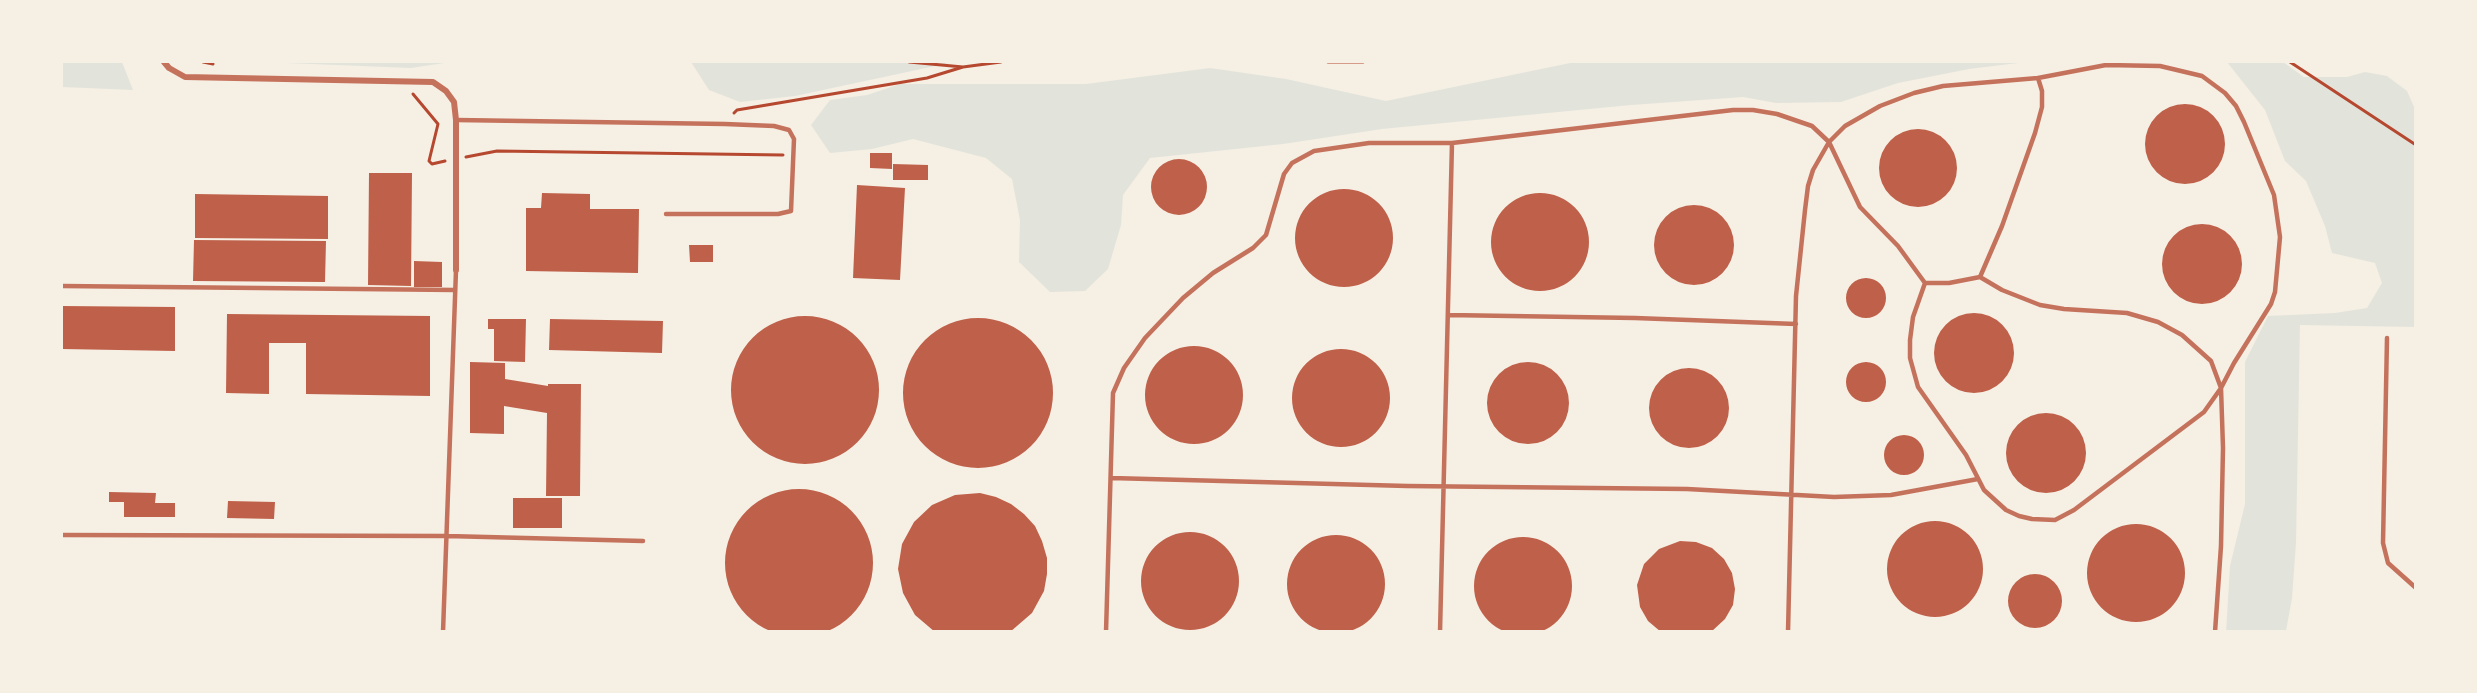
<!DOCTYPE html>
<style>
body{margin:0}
#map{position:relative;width:2477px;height:693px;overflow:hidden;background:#f6efe4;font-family:Overpass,sans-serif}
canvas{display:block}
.frame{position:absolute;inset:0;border:63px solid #f6efe4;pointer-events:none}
</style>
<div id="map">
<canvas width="2477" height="693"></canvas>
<div class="frame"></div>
</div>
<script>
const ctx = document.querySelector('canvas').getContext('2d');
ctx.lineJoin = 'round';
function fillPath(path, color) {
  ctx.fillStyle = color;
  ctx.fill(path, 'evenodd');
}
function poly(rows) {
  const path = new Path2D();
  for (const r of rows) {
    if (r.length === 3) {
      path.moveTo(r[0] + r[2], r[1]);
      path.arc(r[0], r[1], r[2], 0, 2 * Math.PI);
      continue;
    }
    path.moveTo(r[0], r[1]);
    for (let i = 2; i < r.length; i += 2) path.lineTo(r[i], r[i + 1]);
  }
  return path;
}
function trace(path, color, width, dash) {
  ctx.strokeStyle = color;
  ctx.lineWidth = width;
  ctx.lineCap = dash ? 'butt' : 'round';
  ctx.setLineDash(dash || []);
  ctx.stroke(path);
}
const green = poly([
 [62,62,122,62,133,90,62,87],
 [262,62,451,62,411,68],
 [691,62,954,62,795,96,740,102,709,90],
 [1575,62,2026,62,1969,69,1898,83,1841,102,1776,103,1743,97,1631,105,1382,129,1283,144,1150,158,1123,195,1121,225,1108,269,1085,291,1050,292,1019,262,1020,220,1012,179,986,158,913,139,872,149,830,153,811,125,830,100,867,95,900,84,1086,84,1210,68,1286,79,1386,101],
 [2227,62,2283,62,2304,77,2347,77,2365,72,2387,76,2407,91,2415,109,2415,327,2300,325,2296,543,2292,598,2286,631,2226,632,2230,566,2245,504,2245,362,2268,316,2335,313,2367,308,2382,283,2375,263,2332,253,2325,226,2306,181,2285,161,2265,110]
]);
const building = poly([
 [2185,144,40],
 [1918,168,39],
 [870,153,892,153,892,169,870,168],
 [1179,187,28],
 [893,164,928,165,928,180,893,180],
 [369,173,412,173,411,286,368,285],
 [857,185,905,188,900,280,853,278],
 [1344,238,49],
 [542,193,590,194,590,209,639,209,638,273,526,271,526,208,541,208],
 [1540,242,49],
 [195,194,328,196,328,239,195,238],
 [1694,245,40],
 [2202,264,40],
 [194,240,326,241,325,282,193,281],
 [689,245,713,245,713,262,690,262],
 [414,261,442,262,442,287,414,287],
 [1866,298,20],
 [62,306,175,307,175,351,62,349],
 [1974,353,40],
 [227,314,430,316,430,396,306,394,306,343,269,343,269,394,226,393],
 [805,390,74],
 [978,393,75],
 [488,319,526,319,525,362,494,361,494,329,488,329],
 [550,319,663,321,662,353,549,350],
 [1194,395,49],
 [1341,398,49],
 [470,362,505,363,505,379,548,386,548,384,581,384,580,496,546,496,547,413,504,406,504,434,470,433],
 [1866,382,20],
 [1528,403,41],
 [1689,408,40],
 [2046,453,40],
 [1904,455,20],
 [799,563,74],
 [109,492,156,493,155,503,175,503,175,517,124,517,124,502,109,502],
 [980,493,996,497,1011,504,1024,514,1035,526,1042,541,1047,558,1047,574,1044,591,1032,613,1010,632,935,632,915,615,903,593,898,569,902,544,914,522,932,505,955,495],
 [513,498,562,498,562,528,513,528],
 [228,501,275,502,274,519,227,518],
 [1935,569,48],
 [2136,573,49],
 [1190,581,49],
 [1336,584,49],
 [1523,586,49],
 [1680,541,1696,542,1712,548,1724,559,1732,573,1735,589,1733,605,1725,619,1711,632,1661,632,1648,621,1640,607,1637,585,1644,564,1659,549],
 [2035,601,27]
]);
const path = poly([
 [203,62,213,64],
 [909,62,963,67,1001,62],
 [1328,62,1363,62],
 [2290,62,2416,145],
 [413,94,438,124,429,161,432,164,445,161],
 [734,113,737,110,927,78,963,67],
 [466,157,497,151,783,155]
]);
const service = poly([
 [456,120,725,124,774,126,789,130,794,139,791,211,778,214,666,214],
 [1980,277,2002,226,2035,133,2042,107,2042,91,2038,78],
 [62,286,455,290],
 [1448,315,1635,318,1796,324],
 [2387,338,2383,543,2388,563,2416,588],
 [1111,478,1407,486,1687,489,1834,497,1891,495,1978,479],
 [62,535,447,536,643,541],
 [443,632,456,270],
 [1106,632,1113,393,1124,368,1145,338,1183,298,1213,273,1253,248,1266,235,1284,174,1292,163,1314,151,1369,143,1452,143],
 [1440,632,1452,143,1733,110,1753,110,1777,114,1812,126,1829,142,1860,207,1898,246,1925,283,1949,283,1980,277,2002,290,2040,305,2064,309,2127,313,2158,322,2182,335,2211,361,2221,388,2223,448,2221,546,2215,632],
 [1788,632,1796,296,1805,210,1808,186,1813,170,1829,142,1845,126,1880,106,1914,93,1943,86,2038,78,2106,65,2160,66,2202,76,2225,93,2236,106,2244,122,2274,195,2280,237,2275,292,2271,304,2234,363,2221,388,2204,412,2074,510,2055,520,2032,519,2019,516,2006,510,1984,490,1966,455,1918,387,1910,358,1910,340,1913,317,1925,283]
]);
const minor = poly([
 [164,62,169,68,185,77,433,82,446,91,454,102,456,120,456,270]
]);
fillPath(green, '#e2e4dc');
fillPath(building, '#bf614a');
trace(path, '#b5482f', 3);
trace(service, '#c5725c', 4.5);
trace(minor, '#c5725c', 6);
</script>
